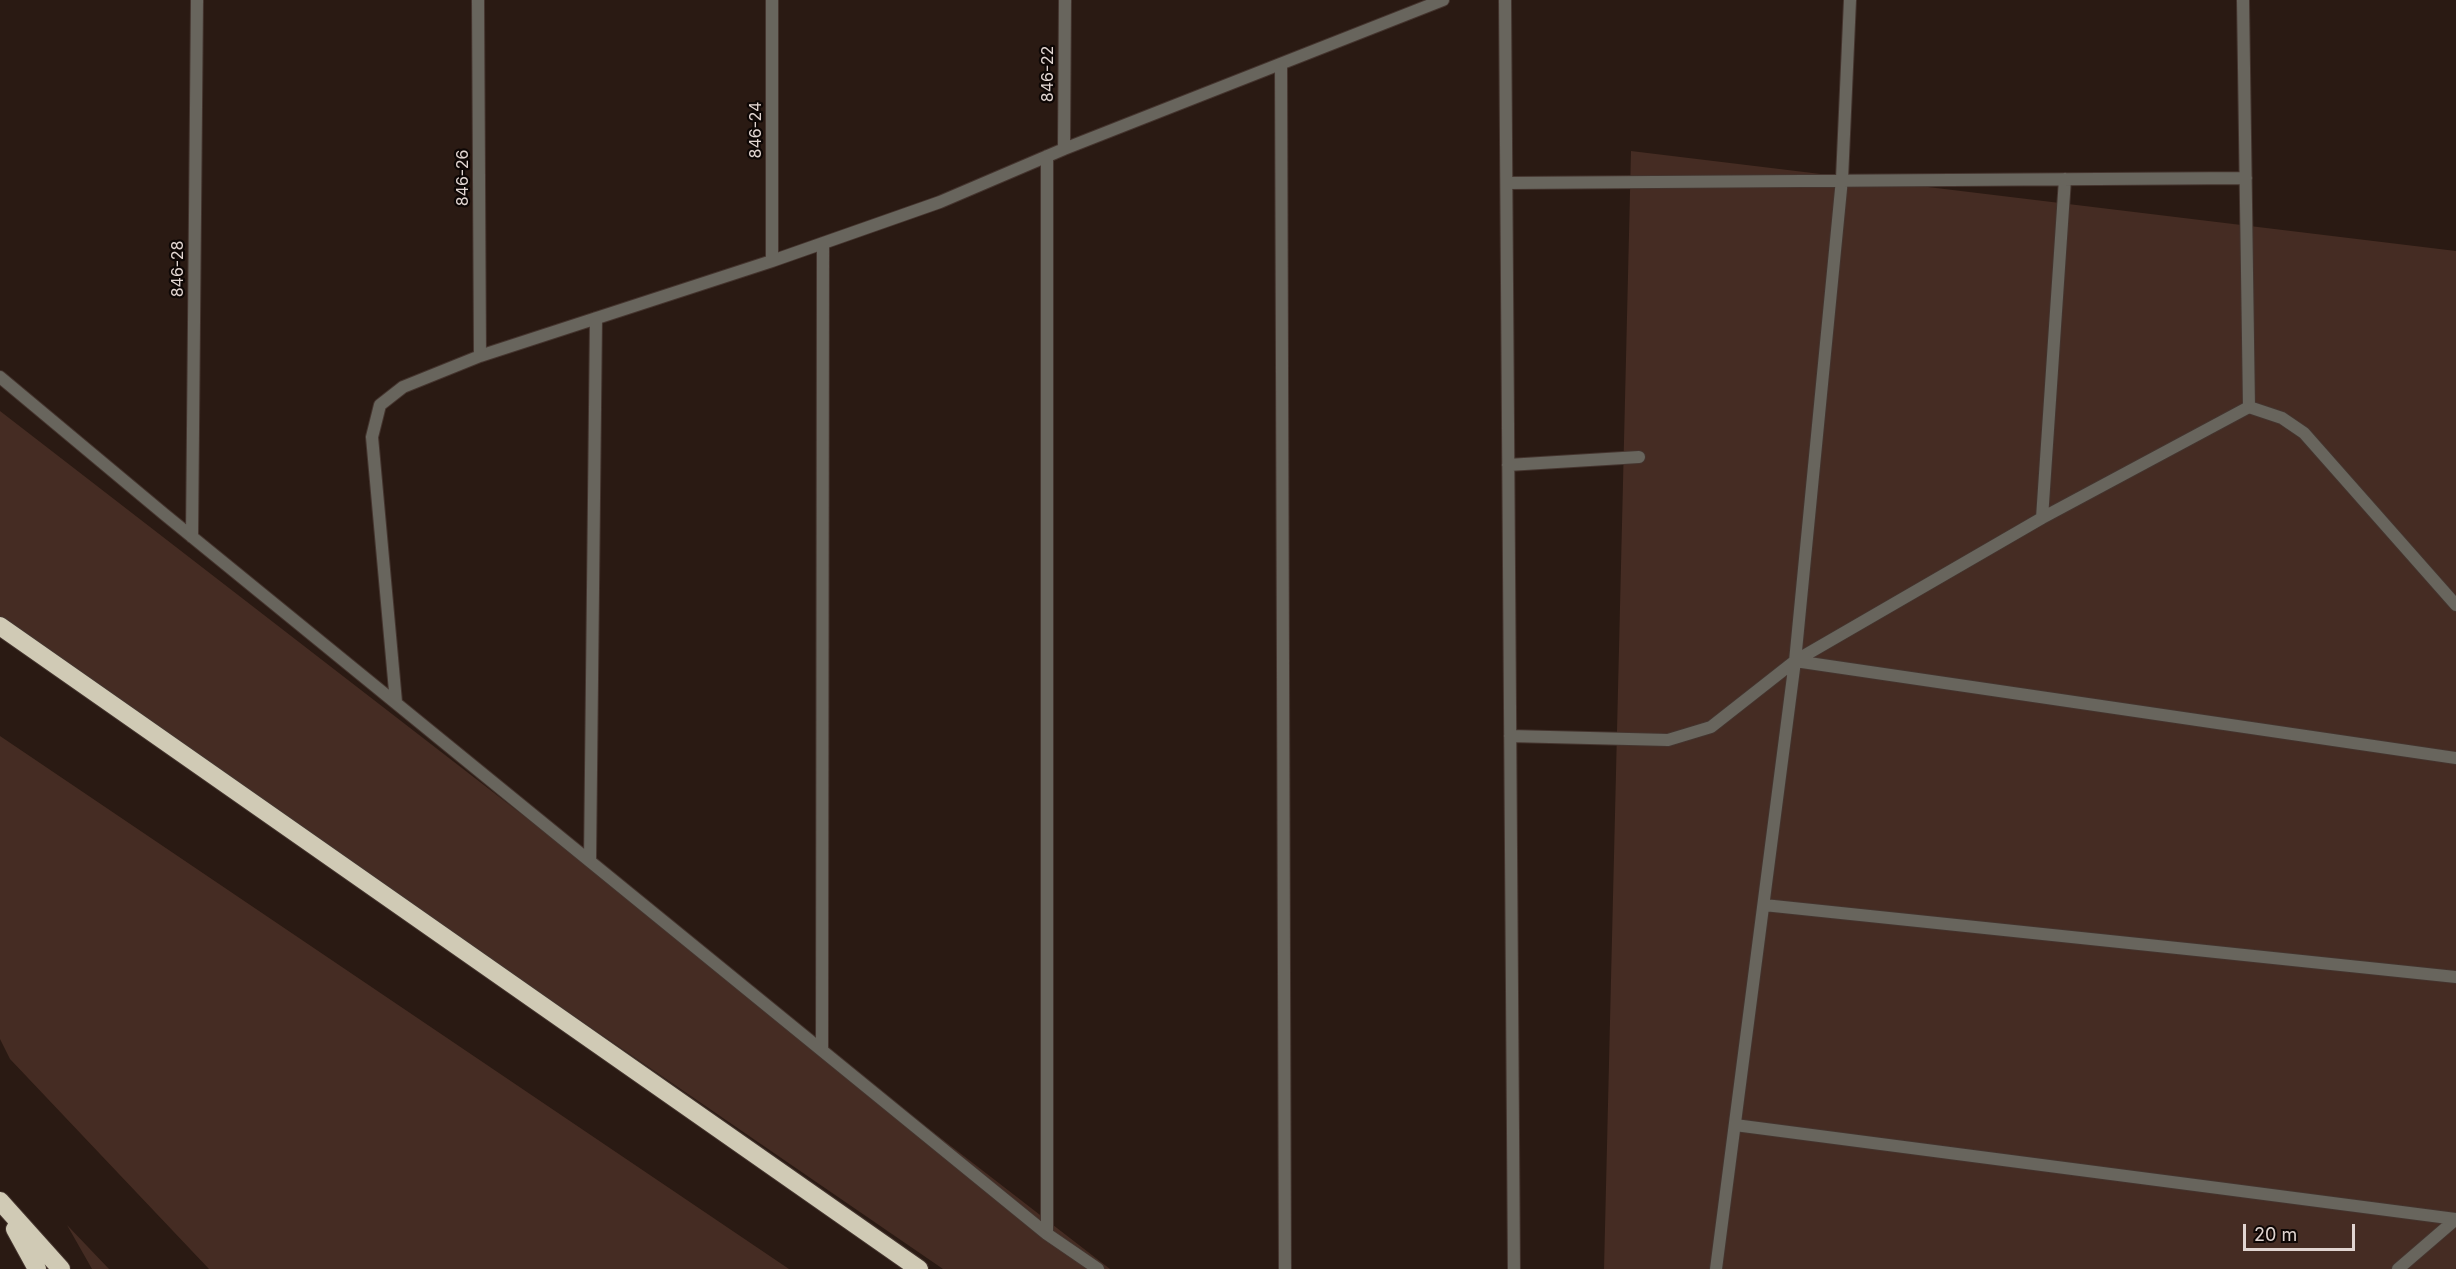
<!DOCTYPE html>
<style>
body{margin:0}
#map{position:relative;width:2456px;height:1269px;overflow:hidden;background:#2a1a13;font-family:Inter,sans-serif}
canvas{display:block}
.scale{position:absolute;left:2243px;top:1224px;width:112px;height:27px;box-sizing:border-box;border:3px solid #e1d5d1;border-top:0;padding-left:8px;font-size:18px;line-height:21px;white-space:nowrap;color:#e1d5d1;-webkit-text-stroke:4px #0e0705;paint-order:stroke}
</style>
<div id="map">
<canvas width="2456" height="1269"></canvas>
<div class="scale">20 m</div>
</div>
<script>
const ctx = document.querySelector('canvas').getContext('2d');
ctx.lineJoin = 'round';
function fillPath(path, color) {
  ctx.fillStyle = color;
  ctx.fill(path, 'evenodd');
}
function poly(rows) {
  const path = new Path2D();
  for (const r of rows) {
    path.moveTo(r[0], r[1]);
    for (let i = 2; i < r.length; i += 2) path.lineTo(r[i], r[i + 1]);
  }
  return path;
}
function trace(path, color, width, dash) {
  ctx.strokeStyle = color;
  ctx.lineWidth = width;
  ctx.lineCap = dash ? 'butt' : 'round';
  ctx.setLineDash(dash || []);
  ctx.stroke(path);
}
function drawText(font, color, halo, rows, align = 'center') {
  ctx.font = font + ' Inter,sans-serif';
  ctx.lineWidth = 4.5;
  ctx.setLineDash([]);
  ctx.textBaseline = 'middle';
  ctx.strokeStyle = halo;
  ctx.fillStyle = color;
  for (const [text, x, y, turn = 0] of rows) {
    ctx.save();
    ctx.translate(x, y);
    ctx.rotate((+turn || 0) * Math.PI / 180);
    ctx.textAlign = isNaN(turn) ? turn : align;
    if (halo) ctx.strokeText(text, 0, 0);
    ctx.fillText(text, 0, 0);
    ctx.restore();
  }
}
const green = poly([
 [1631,151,2456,251,2456,1269,1604,1269],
 [0,411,1110,1269,943,1269,0,622],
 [0,736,789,1269,209,1269,10,1059,0,1039],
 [67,1225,109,1269,92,1269]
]);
const minor = poly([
 [478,0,480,356],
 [772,0,772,261],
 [1505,0,1514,1269],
 [2243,0,2249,407],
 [1281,64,1285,1269],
 [1064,149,1065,0],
 [1507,183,2246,178],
 [0,377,164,514,1047,1234,1098,1269],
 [1508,465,1639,457],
 [2042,518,2065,179],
 [192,537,197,0],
 [1795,661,2456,758],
 [396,702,372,437,380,405,403,387,480,356,772,261,940,202,1064,149,1443,0],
 [1510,736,1668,740,1711,727,1795,661,2042,518,2249,407,2282,418,2304,433,2456,605],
 [590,861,596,318],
 [1764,905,2456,977],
 [822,1050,823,243],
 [1735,1125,2456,1219],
 [1047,1234,1047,156],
 [1716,1269,1795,661,1842,179,1850,0],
 [2398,1269,2456,1219]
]);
const motorway = poly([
 [0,626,919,1269],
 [0,1201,61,1269],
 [15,1229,37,1269]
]);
const streetNames = [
 ["846-22",1048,74,-90],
 ["846-24",756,130,-90],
 ["846-26",463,178,-90],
 ["846-28",178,269,-90]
];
fillPath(green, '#452c23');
trace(minor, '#44342e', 14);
trace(motorway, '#44342e', 20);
trace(minor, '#68655d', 12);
trace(motorway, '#d0cab5', 18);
drawText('16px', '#e1d5d1', '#0e0705', streetNames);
</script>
